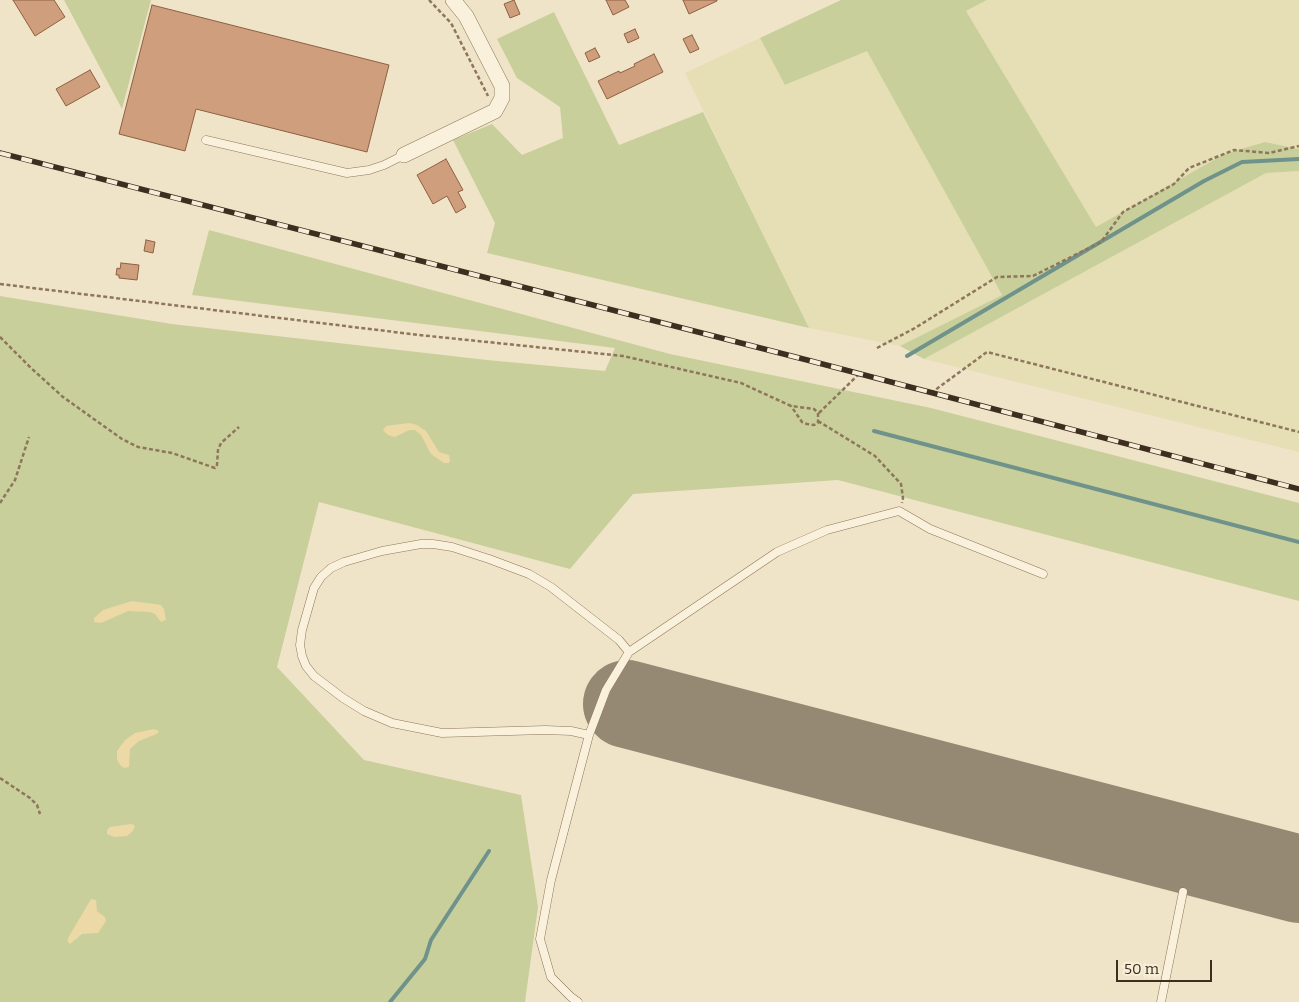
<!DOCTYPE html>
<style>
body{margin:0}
#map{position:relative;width:1299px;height:1002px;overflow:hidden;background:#f0e4c8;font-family:Bitter,serif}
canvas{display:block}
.scale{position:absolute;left:1116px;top:960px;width:96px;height:22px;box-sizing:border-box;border:2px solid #3d2e20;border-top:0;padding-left:6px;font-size:15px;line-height:18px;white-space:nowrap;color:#3d2e20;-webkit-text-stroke:4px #f7eed8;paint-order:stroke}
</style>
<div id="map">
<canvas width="1299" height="1002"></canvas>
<div class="scale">50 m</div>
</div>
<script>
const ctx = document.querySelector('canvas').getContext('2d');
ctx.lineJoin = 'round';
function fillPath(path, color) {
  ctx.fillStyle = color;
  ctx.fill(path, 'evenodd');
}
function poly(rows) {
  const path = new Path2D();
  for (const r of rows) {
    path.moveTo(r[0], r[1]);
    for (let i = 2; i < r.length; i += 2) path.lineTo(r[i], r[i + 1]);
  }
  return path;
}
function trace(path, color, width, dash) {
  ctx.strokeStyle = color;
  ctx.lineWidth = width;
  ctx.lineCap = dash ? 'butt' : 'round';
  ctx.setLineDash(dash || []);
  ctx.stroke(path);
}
const farmland = poly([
 [987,0,1299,0,1299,149,1265,142,1224,154,1096,227,966,11],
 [760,38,786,85,867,50,1002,295,900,346,809,328,685,73],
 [1299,171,1299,452,924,359,1266,173]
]);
const green = poly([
 [64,0,151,0,122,109],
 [841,0,987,0,966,11,1096,227,1224,154,1265,142,1299,149,1299,171,1266,173,924,359,900,346,1002,295,867,51,785,85,760,38],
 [554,12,619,145,703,112,809,328,487,253,495,223,453,140,492,124,522,155,563,138,560,107,517,78,497,39],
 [209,230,670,354,931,408,1299,503,1299,601,838,480,633,494,570,569,319,502,277,667,364,760,521,795,538,907,525,1002,0,1002,0,296,172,324,487,360,605,371,615,348,192,295]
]);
const sand = poly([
 [409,423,417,425,426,431,439,452,449,455,450,460,449,463,444,463,431,454,421,435,415,430,409,430,395,437,388,435,383,430,386,426],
 [132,601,161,605,164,609,166,620,161,622,155,614,150,612,128,611,101,623,94,622,94,618,103,610],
 [154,729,159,731,157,734,139,741,130,749,129,767,124,768,120,765,117,759,117,751,125,740,135,733],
 [131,824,134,825,135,827,132,832,127,836,114,837,107,834,107,830,110,827],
 [91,899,96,900,97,911,105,917,106,921,98,933,82,934,70,944,68,942,68,938]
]);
const stream = poly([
 [907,356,1204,181,1242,162,1299,159],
 [874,431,1299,542],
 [390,1002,425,959,431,940,489,851]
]);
const runway = poly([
 [627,704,1299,879]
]);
const building = poly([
 [13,0,54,0,65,17,35,36,13,0],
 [514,0,520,14,510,18,504,4,514,0],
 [606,0,625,0,629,7,613,15,606,0],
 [683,0,717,0,717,1,689,14,683,0],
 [152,5,389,65,367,152,196,109,185,151,119,134,152,5],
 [635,29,639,38,628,43,624,34,635,29],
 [692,35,699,49,690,53,683,39,692,35],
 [595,48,600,57,589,62,585,53,595,48],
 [654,54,663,72,607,99,598,81,619,71,620,73,635,66,634,64,654,54],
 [90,70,100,87,66,106,56,89,90,70],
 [446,159,463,190,458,192,466,207,456,213,447,196,433,204,417,175,446,159],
 [146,240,155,242,153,253,144,251,146,240],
 [121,263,139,265,137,280,119,278,119,275,116,275,117,268,120,269,121,263]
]);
const path = poly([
 [429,0,451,23,488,96],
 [0,284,419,335,623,356,741,383,791,406,814,409,818,413,818,423,814,425,807,424,802,422,791,406],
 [0,337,31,368,63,397,122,439,138,447,172,453,215,468,217,465,218,450,221,443,239,427],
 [877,348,915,328,997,277,1033,276,1101,242,1123,212,1174,184,1189,168,1234,150,1269,153,1299,146],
 [931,393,987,352,1299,432],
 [819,413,859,374],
 [818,421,875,456,901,484,903,498,902,503],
 [0,503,15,480,29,437],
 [0,778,30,798,37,805,40,814]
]);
const service = poly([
 [206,140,347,173,369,170,384,165,404,155],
 [589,735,571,731,545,730,442,733,392,723,364,711,343,698,314,676,306,666,302,656,300,645,302,630,314,588,321,577,331,568,344,562,382,551,421,544,433,544,452,547,489,559,529,574,551,587,619,640,629,652],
 [578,1002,571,997,551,977,540,939,551,880,589,735,606,690,629,652,777,552,827,530,899,511,930,529,1043,574],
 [1161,1002,1183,892]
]);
const minor = poly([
 [404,155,495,111,502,98,502,86,466,16,453,0]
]);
const rail = poly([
 [0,153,811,361,1299,489]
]);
fillPath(farmland, '#e6deb5');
fillPath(green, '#c9cf9b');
fillPath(sand, '#ecd9a5');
trace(stream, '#6f938a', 4);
trace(runway, '#968974', 88);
fillPath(building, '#cf9f7d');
trace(building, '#8d5f41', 1);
trace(service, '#8d765c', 9);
trace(minor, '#8d765c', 16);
trace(path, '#8d765c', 2.5, [4, 2.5]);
trace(service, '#faf1dc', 8);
trace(minor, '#faf1dc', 15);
trace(rail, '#3d2e20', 5.5);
trace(rail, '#f7eed8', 4, [11]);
</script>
